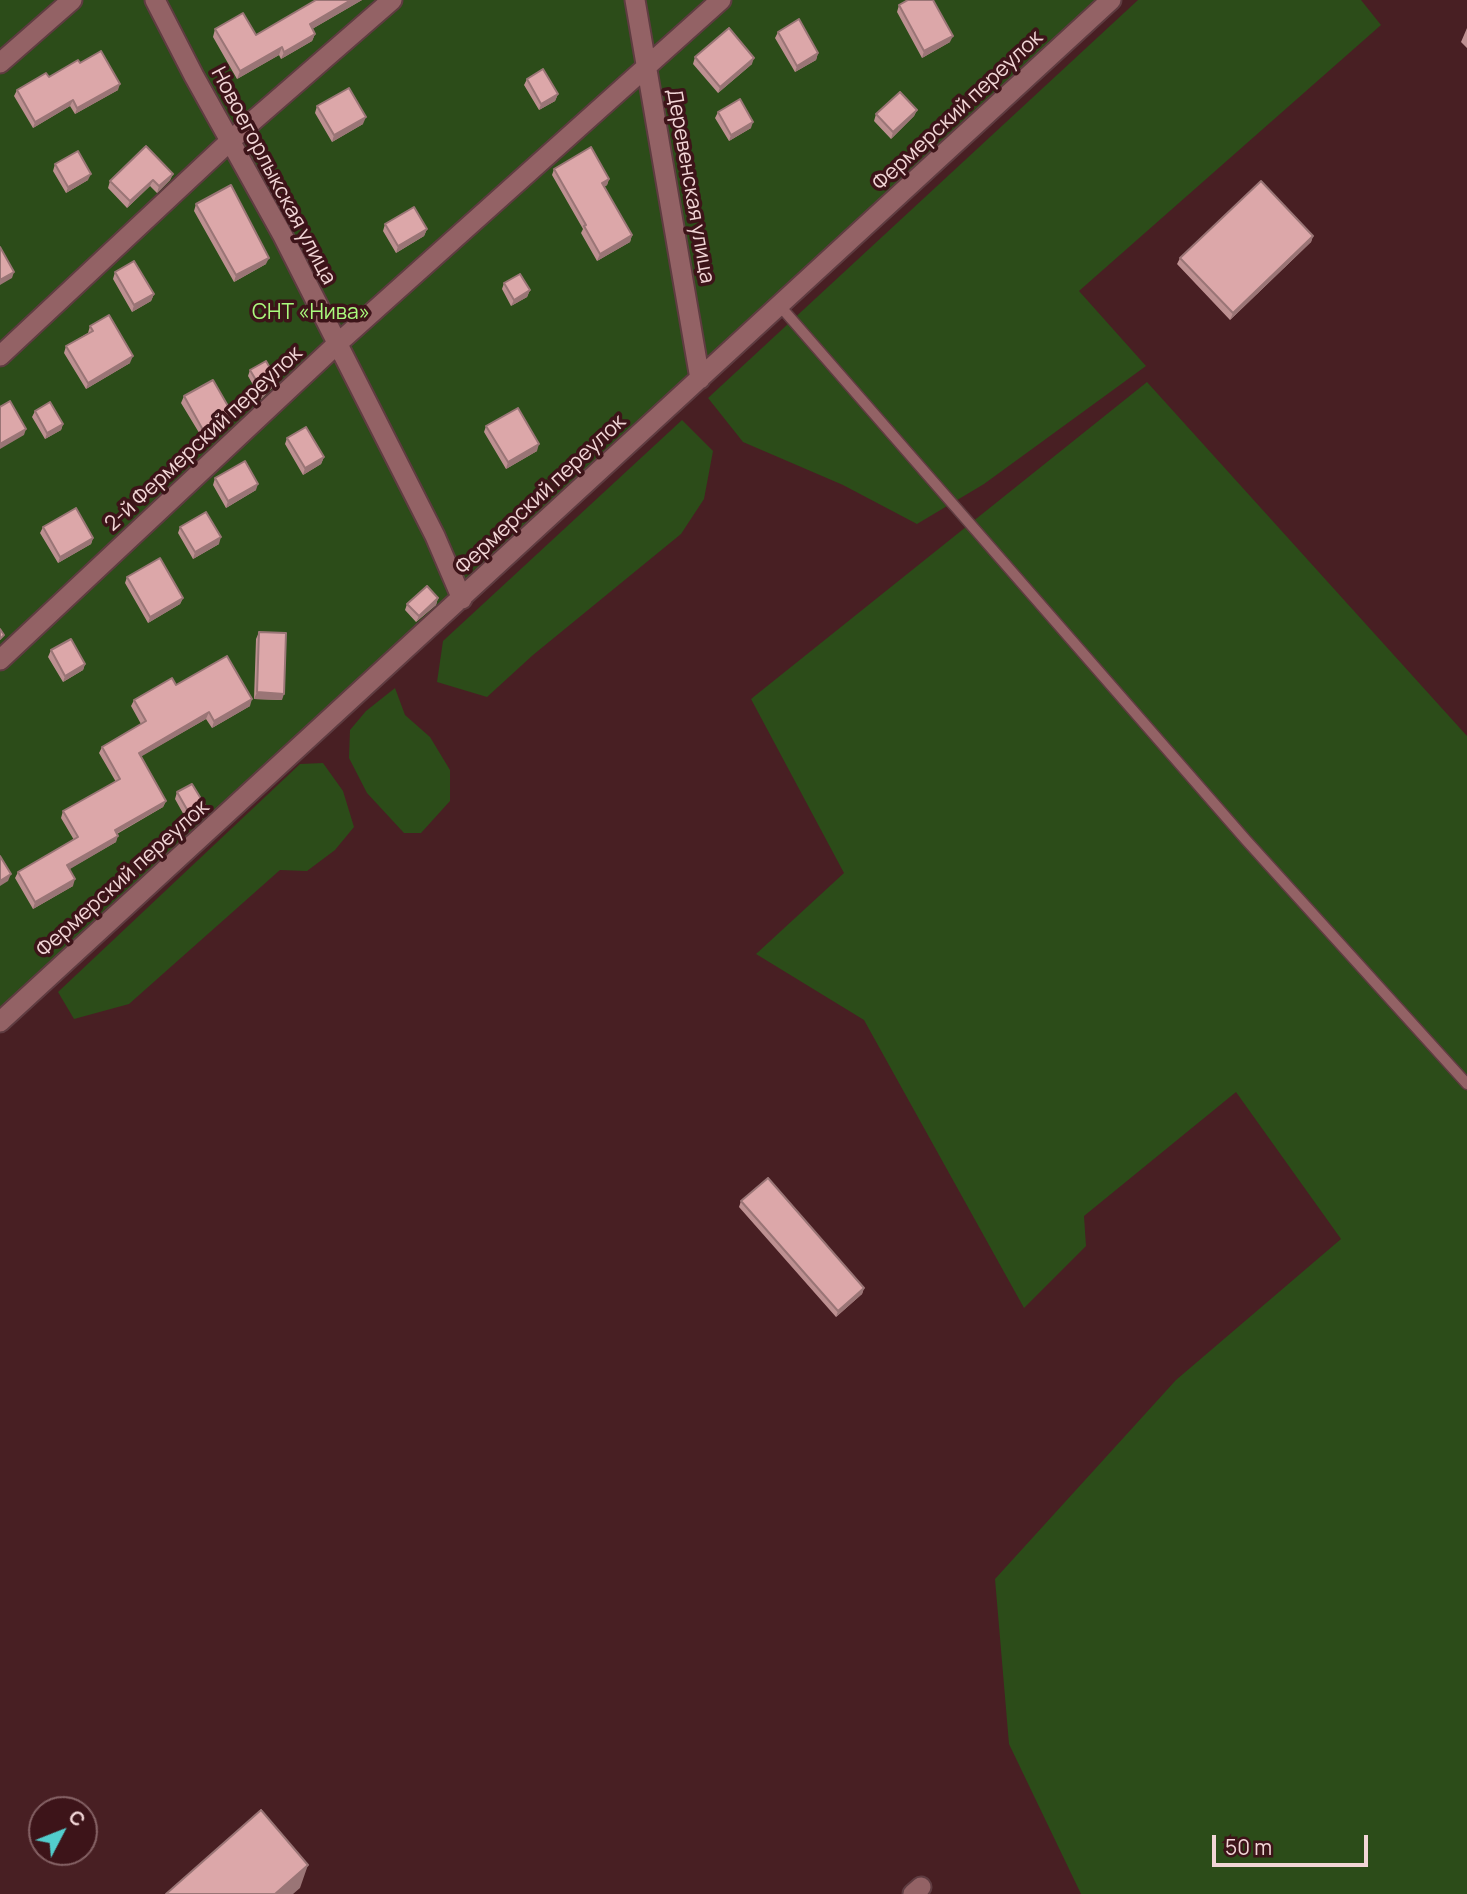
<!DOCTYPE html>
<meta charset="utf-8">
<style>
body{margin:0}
#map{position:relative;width:1467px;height:1894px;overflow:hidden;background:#481f23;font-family:Manrope,sans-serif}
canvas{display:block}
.north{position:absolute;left:28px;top:1796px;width:70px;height:70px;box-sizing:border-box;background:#3d1419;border:2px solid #856265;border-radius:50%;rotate:48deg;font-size:19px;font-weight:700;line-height:28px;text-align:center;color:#f2d6d7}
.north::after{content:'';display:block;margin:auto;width:24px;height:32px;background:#52cdcd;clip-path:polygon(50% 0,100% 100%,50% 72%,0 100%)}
.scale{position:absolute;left:1212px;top:1835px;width:156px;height:32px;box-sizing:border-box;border:4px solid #f2d6d7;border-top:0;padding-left:9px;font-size:21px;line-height:24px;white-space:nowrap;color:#f2d6d7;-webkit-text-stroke:5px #3d1419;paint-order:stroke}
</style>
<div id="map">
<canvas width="1467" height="1894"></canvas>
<div class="north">С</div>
<div class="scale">50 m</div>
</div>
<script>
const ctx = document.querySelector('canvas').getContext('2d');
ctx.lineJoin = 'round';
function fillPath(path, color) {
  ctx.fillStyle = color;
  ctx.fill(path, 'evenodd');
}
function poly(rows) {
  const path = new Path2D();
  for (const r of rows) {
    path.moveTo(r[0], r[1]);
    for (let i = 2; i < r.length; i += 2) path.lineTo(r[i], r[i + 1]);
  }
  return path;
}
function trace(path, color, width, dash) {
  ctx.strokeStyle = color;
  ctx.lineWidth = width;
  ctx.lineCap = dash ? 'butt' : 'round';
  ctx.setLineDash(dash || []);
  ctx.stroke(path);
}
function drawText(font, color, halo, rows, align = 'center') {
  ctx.font = font + ' Manrope,sans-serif';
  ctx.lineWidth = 7;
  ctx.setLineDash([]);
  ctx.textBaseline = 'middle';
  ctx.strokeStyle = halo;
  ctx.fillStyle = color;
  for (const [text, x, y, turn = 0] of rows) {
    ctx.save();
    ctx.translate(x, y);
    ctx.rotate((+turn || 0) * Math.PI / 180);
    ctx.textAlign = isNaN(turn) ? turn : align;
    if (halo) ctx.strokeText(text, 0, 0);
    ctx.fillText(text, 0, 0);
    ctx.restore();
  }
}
const green = poly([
 [0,0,1110,0,0,1023],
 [1138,0,1361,0,1381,25,1079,291,1146,366,984,484,917,524,843,485,743,442,708,398],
 [1147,382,1467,736,1467,1894,1081,1894,1009,1744,995,1579,1176,1380,1341,1239,1236,1092,1084,1216,1086,1246,1024,1308,864,1020,756,954,844,873,751,699],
 [682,420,713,451,704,499,681,534,533,655,487,697,437,682,443,641],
 [395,688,405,715,430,737,450,770,450,801,421,833,404,833,367,793,349,758,350,730,366,711],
 [323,763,343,791,354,827,335,850,307,871,280,870,129,1004,74,1019,58,992,300,764]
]);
const service = poly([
 [780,306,1246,840,1467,1084]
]);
const minor = poly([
 [155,0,194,76,283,236,435,536,462,599],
 [635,0,700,379],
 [0,63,72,0],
 [0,356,231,140,392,0],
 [0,660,336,345,721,0],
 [0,1022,1111,0],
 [913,1894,921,1887]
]);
const wall = poly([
 [316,0,362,0,312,29,315,34,312,41,281,59,279,55,237,79,213,37,215,29,256,35],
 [899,5,950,42,922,58,897,12],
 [1467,28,1467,48,1461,42],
 [778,32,818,53,816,60,795,72,775,38],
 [695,57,752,64,718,93,693,64],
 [80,63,118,90,75,114,70,106,33,128,14,96,17,90,49,77],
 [527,79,558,94,555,101,539,110,524,85],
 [317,106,363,124,332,142,315,113],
 [917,110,914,116,891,139,874,121,876,114],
 [718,112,751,128,729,141,715,118],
 [55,164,88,180,66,193,53,171],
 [554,169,609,179,607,185,604,187,632,235,630,242,597,261,581,233,583,229,552,175],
 [173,174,170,180,157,193,150,186,127,208,108,188,110,181],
 [196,204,266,264,234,282,194,211],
 [385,224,427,229,424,236,396,253,383,231],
 [1313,236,1311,242,1230,320,1177,264,1180,258],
 [115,272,154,294,151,301,132,312,113,279],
 [504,283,530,290,527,297,511,306,502,289],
 [90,326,130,363,86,389,64,353,66,346,88,333],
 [250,370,277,380,274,386,261,399,248,376],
 [184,396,232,413,230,419,201,436,181,403],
 [35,411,63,424,61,430,45,439,32,417],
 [486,426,537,451,506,469,484,432],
 [287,438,324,457,321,464,303,475,285,444],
 [215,478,256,490,226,508,213,485],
 [43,527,93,538,91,544,58,563,40,533],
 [180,527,219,544,193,559,178,533],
 [127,577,183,598,180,604,148,623,125,583],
 [438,598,436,605,416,622,405,610,407,604],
 [259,632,282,700,254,699,256,639],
 [51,650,85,664,83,670,63,682,48,657],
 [176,685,250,706,212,728,206,719,141,756,166,801,163,807,117,834,116,842,69,869,73,886,33,909,15,878,18,872,74,840,61,818,63,811,116,782,99,753,102,747,141,724,131,706,134,700],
 [177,792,205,817,190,826,175,799],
 [741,1201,864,1288,862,1294,836,1317,739,1207]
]);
const shadedWall = poly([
 [351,0,362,0,307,32,310,24],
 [315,34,312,41,281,59,284,52],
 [953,36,950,42,922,58,924,51],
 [282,47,279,55,237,79,240,71],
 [818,53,816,60,795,72,797,66],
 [754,58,752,64,718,93,720,87],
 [120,84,118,90,75,114,77,108],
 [558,94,555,101,539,110,541,104],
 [73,100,70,106,33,128,35,122],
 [917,110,914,116,891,139,893,132],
 [366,117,363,124,332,142,334,135],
 [753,122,751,128,729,141,731,135],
 [91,174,88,180,66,193,68,187],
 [173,174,170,180,157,193,159,186],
 [609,179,607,185,600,190,602,183],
 [153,180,150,186,127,208,130,201],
 [427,229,424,236,396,253,398,246],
 [632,235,630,242,597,261,600,254],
 [1313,236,1311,242,1230,320,1233,313],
 [269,258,266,264,234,282,236,275],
 [14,272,12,278,0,285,0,280],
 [530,290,527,297,511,306,514,300],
 [154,294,151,301,132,312,134,305],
 [133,356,130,363,86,389,88,383],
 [277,380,274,386,261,399,263,392],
 [232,413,230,419,201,436,203,430],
 [63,424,61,430,45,439,47,433],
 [26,429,24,435,0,449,0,444],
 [539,444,537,451,506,469,508,462],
 [324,457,321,464,303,475,305,468],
 [258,484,256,490,226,508,228,501],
 [221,537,219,544,193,559,195,552],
 [93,538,91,544,58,563,60,557],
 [183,598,180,604,148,623,150,617],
 [438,598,436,605,416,622,419,616],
 [85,664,83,670,63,682,65,676],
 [257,692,284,694,282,700,254,699],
 [252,699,250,706,212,728,214,721],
 [209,712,206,719,137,759,139,753],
 [166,801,163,807,112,836,115,830],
 [208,810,205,817,190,826,193,820],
 [118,836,116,842,65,872,67,865],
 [11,874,8,881,0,886,0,881],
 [75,879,73,886,33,909,35,902],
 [864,1288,862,1294,836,1317,838,1311],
 [308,1865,300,1888,293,1894,275,1894]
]);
const building = poly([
 [316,0,351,0,310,24,315,34,284,52,282,47,240,71,215,29,243,13,256,35,316,0],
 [908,0,933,0,953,36,924,51,899,5,908,0],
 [799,19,818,53,797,66,778,32,799,19],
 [729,28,754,58,720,87,695,57,729,28],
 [101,51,120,84,77,108,73,100,35,122,17,90,46,73,49,77,78,60,80,63,101,51],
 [543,69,558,94,541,104,527,79,543,69],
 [349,88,366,117,334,135,317,106,349,88],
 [900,92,917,110,893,132,876,114,900,92],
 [740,99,753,122,731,135,718,112,740,99],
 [146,146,173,174,159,186,153,180,130,201,110,181,146,146],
 [591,147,609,179,602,183,632,235,600,254,584,226,586,225,554,169,591,147],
 [78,151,91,174,68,187,55,164,78,151],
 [1261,181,1313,236,1233,313,1180,258,1261,181],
 [231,185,269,258,236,275,196,204,231,185],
 [414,207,427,229,398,246,385,224,414,207],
 [0,247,14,272,0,280,0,247],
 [134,261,154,294,134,305,115,272,134,261],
 [520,274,530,290,514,300,504,283,520,274],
 [109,315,133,356,88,383,66,346,93,331,90,326,109,315],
 [266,361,277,380,263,392,250,370,266,361],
 [213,380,232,413,203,430,184,396,213,380],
 [10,401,26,429,0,444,0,407,10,401],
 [50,402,63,424,47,433,35,411,50,402],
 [518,408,539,444,508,462,486,426,518,408],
 [306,427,324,457,305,468,287,438,306,427],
 [245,461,258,484,228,501,215,478,245,461],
 [76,508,93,538,60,557,43,527,76,508],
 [206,512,221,537,195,552,180,527,206,512],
 [160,558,183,598,150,617,127,577,160,558],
 [427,586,438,598,419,616,407,604,427,586],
 [0,629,4,635,0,639,0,629],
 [259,632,286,633,284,694,257,692,259,632],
 [71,639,85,664,65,676,51,650,71,639],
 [227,656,252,699,214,721,209,712,139,753,166,801,115,830,118,836,67,865,75,879,35,902,18,872,78,837,63,811,120,779,102,747,146,721,134,700,172,678,176,685,227,656],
 [192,784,208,810,193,820,177,792,192,784],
 [0,856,11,874,0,881,0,856],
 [768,1178,864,1288,838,1311,741,1201,768,1178],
 [261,1810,308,1865,275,1894,166,1894,261,1810]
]);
const streetNames = [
 ["Фермерский переулок",958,111,-43],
 ["Новоегорлыкская улица",273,176,62],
 ["Деревенская улица",690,186,80],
 ["2-й Фермерский переулок",204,439,-43],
 ["Фермерский переулок",541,495,-43],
 ["Фермерский переулок",123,879,-42]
];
const parkNames = [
 ["СНТ «Нива»",311,313]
];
fillPath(green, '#2c4c19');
trace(service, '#5f3c41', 13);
trace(minor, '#5f3c41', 23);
trace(service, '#936265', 10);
trace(minor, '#936265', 19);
fillPath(wall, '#bd9091');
fillPath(shadedWall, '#9a7576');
fillPath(building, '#dca7a9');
trace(building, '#9a7576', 2);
drawText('21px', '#f2d6d7', '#3d1419', streetNames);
drawText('21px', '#aafb7d', '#3d1419', parkNames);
</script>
